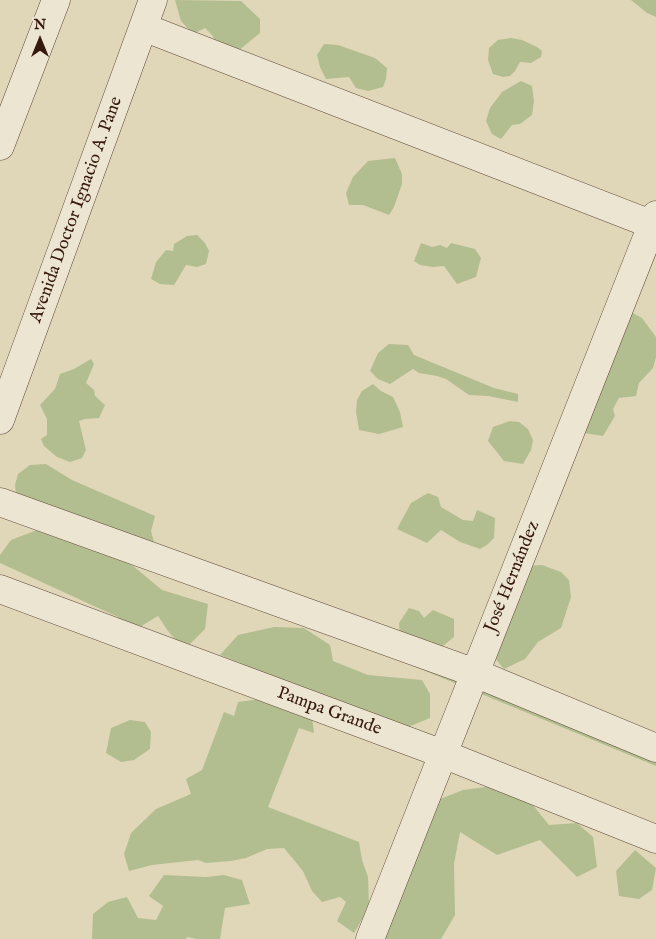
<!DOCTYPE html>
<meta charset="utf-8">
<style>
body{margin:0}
#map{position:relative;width:656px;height:939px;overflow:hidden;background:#e0d7b9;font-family:"IM FELL English",serif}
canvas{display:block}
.north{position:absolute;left:15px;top:15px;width:50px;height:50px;-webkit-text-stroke:4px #ebe5d2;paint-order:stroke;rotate:0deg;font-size:14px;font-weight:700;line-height:20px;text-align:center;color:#381a0d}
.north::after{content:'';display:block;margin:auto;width:18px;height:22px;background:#381a0d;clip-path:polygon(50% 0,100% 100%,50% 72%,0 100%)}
</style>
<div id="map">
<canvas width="656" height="939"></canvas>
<div class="north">N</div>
</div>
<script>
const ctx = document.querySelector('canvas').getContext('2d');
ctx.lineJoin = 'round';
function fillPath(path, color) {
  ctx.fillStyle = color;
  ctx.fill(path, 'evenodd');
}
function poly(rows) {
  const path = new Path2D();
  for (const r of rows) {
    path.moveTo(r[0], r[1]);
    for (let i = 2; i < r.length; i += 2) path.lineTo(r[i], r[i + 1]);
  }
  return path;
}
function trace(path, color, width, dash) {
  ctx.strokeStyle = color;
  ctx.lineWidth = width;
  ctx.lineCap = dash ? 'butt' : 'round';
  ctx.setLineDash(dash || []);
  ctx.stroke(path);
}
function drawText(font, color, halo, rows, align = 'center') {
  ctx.font = font + ' "IM FELL English",serif';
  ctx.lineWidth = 4;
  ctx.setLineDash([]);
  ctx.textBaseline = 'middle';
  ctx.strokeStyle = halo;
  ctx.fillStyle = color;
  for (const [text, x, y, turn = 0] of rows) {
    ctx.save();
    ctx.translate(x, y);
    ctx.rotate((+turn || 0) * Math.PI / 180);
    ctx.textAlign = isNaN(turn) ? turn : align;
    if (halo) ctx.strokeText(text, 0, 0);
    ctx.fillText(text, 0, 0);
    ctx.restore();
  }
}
const green = poly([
 [175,0,241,1,260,19,260,33,238,51,220,50,212,35,205,28,193,34,181,21],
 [631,0,656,0,656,17,647,13],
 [511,38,522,40,537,47,542,51,541,57,531,63,520,62,515,71,510,76,503,77,493,74,488,60,489,48,498,40],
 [324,44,338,45,375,58,387,68,386,79,383,87,368,91,356,88,349,77,326,79,320,67,317,55],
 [521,81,532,86,534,101,532,115,520,124,512,125,501,139,492,134,486,121,490,108,502,92],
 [395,158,402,174,402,184,394,207,389,215,363,205,349,205,346,193,353,177,368,161],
 [197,235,205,243,209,251,206,264,197,267,186,265,174,285,160,284,151,279,156,262,166,250,173,251,174,244,187,236],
 [421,243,432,247,440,245,447,248,451,243,475,249,481,258,476,277,457,284,444,266,433,267,420,265,414,261],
 [627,310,642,318,656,337,656,357,653,368,639,383,636,396,619,398,613,409,615,416,603,436,584,433],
 [389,344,408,345,414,355,494,388,518,394,518,402,488,396,469,395,446,379,437,376,419,373,413,369,390,384,378,379,370,371,378,353],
 [91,359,94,364,86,383,94,390,95,396,105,405,99,418,85,419,79,421,86,450,82,458,70,462,57,457,44,446,41,439,47,435,47,419,40,405,55,389,60,374,74,369],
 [373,384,381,391,393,397,400,412,403,427,379,434,359,430,356,412,357,400,362,391],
 [510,421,519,422,528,429,533,440,531,450,523,464,504,461,488,441,493,427],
 [46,464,72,480,155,516,151,531,154,542,153,550,16,495,15,485,18,474,30,465],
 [428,493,438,497,441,507,463,520,473,521,477,510,495,518,494,538,487,545,480,549,460,542,441,530,427,543,397,529,411,503],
 [42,528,120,555,162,590,208,604,205,629,184,650,168,631,158,616,130,633,118,617,0,563,0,555,11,540],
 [542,565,561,572,569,580,571,597,561,628,538,642,525,659,504,669,494,657,524,566],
 [241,595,656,761,656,766],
 [409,608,419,611,424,618,433,610,454,619,454,637,428,658,400,637,399,623],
 [274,627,304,628,330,645,333,661,368,675,422,680,430,694,430,718,401,730,298,694,243,664,220,655,238,635],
 [260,699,312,716,314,733,299,728,268,807,359,842,362,860,368,877,369,906,430,803,463,790,515,783,549,825,577,823,593,837,597,867,577,877,540,840,497,855,460,832,454,864,455,915,441,939,362,939,367,911,354,933,337,921,346,902,340,897,322,902,312,891,303,871,284,848,267,849,246,858,231,861,206,863,198,860,152,865,129,871,124,854,131,833,156,809,191,794,186,779,202,770,224,712,234,716,238,702],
 [130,720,145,722,151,732,150,749,134,760,121,762,106,753,111,728],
 [635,850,656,868,652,890,639,899,619,896,616,871],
 [164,875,206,877,224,875,242,880,250,904,225,908,220,939,197,939,187,937,186,939,92,939,93,914,108,902,127,897,138,918,156,920,163,906,149,896]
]);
const minor = poly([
 [143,27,656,226],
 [0,146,56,0],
 [0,420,153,0],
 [0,502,475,673,656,748],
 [0,589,443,754,656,839],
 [370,939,656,215]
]);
const streetNames = [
 ["Avenida Doctor Ignacio A. Pane",77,210,-70],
 ["José Hernández",513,577,-68],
 ["Pampa Grande",329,712,20]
];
fillPath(green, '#b2be8f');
trace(minor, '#624938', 29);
trace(minor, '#ebe5d2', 28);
drawText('18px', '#381a0d', '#ebe5d2', streetNames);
</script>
